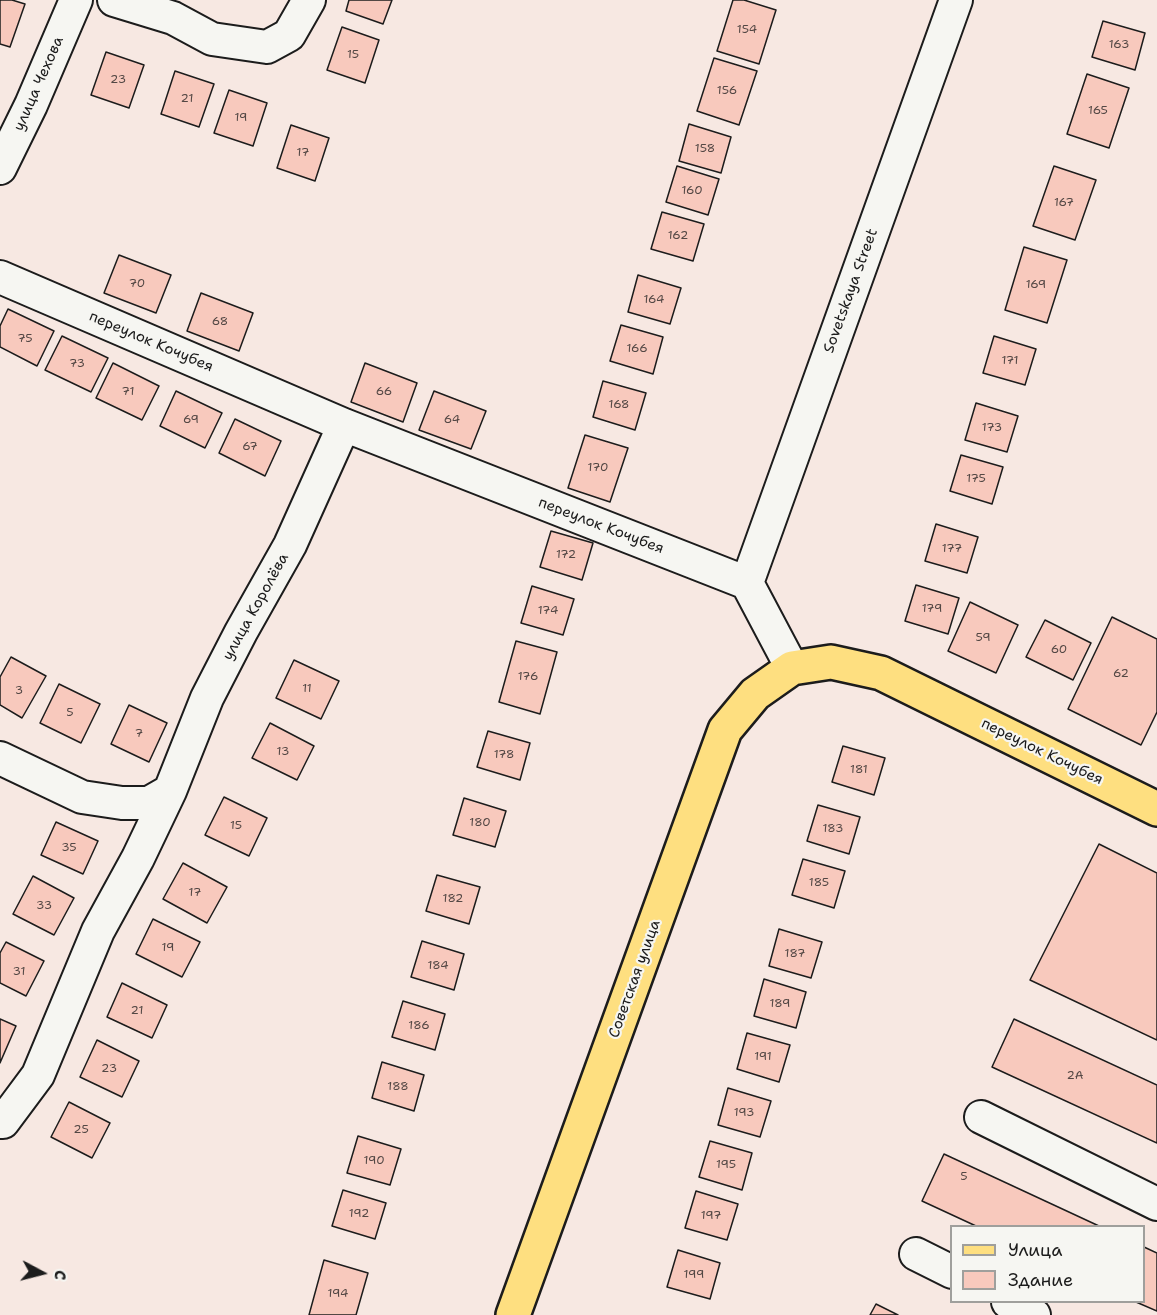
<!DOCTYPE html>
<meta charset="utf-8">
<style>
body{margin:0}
#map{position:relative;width:1157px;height:1315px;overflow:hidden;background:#f7e8e2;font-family:"Shantell Sans",sans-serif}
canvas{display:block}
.legend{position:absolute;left:950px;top:1225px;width:195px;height:78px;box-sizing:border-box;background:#f6f6f2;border:2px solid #9f9f9c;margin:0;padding:8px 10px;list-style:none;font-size:18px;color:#1c1c1c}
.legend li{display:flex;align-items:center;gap:12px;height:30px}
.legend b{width:30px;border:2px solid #9f9f9c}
.north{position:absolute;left:12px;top:1243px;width:60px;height:60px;-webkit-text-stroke:4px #f6f6f2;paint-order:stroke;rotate:97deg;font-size:16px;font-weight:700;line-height:24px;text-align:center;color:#1c1c1c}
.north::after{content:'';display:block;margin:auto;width:21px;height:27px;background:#1c1c1c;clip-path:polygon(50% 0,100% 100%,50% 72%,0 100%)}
</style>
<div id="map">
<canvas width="1157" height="1315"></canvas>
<ul class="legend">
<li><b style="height:8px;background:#fedf80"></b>Улица</li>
<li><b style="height:16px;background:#f8c9bd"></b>Здание</li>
</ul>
<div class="north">С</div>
</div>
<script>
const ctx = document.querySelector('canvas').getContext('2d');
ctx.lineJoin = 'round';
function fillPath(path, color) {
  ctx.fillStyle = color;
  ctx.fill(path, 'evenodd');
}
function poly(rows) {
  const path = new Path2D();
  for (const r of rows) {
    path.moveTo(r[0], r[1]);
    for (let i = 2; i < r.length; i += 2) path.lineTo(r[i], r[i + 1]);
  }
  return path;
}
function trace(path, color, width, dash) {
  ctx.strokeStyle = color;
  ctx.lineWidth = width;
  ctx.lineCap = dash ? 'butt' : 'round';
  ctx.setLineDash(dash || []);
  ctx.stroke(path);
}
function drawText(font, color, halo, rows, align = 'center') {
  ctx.font = font + ' "Shantell Sans",sans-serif';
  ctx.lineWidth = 4.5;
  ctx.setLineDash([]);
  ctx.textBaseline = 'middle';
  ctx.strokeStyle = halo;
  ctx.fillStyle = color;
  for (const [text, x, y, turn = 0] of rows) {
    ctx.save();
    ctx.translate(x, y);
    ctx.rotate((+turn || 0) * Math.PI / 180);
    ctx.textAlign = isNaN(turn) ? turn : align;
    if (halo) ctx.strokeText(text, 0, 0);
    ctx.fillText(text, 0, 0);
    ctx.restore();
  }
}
const building = poly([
 [0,0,12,0,25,4,10,47,0,44,0,0],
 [349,0,392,0,383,24,346,11,349,0],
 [733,0,744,0,776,10,759,64,717,51,733,0],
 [1103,21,1145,33,1135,70,1092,57,1103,21],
 [342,27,379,40,365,83,327,70,342,27],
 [106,52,144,65,129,108,91,95,106,52],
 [714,58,757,71,739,125,697,111,714,58],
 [175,71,214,84,199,127,161,114,175,71],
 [1087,74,1129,88,1109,148,1067,134,1087,74],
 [229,90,267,103,253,146,214,133,229,90],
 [689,124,731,137,721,173,679,161,689,124],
 [291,125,329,138,315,181,277,168,291,125],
 [677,166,719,179,708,215,666,202,677,166],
 [1054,166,1096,180,1075,240,1033,226,1054,166],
 [662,212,704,224,693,261,651,249,662,212],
 [1024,247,1067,260,1047,323,1005,310,1024,247],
 [119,255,171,275,156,313,104,293,119,255],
 [638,275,681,288,670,324,628,312,638,275],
 [201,293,253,313,239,351,187,331,201,293],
 [8,309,54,331,37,366,0,347,0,326,8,309],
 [621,325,663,337,653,374,610,361,621,325],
 [62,336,108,358,91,392,45,370,62,336],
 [994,336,1036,349,1025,385,983,373,994,336],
 [113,363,159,386,142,420,96,398,113,363],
 [365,363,417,383,403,422,351,402,365,363],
 [603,381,646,393,635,430,593,417,603,381],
 [176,391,222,413,205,448,160,426,176,391],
 [434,391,486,411,471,449,419,430,434,391],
 [976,403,1018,416,1007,452,965,440,976,403],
 [235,419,281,441,265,476,219,453,235,419],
 [585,435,628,448,610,502,568,488,585,435],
 [961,455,1003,467,992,504,950,491,961,455],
 [936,524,978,537,967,573,925,561,936,524],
 [551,531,593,543,582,580,540,567,551,531],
 [916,585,959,598,948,634,905,621,916,585],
 [532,586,574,599,563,635,521,623,532,586],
 [970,602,1018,625,996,673,948,651,970,602],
 [1112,617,1157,639,1157,712,1141,745,1068,709,1112,617],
 [1045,620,1091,643,1073,680,1026,657,1045,620],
 [516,641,557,652,540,714,499,702,516,641],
 [11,657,46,676,22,718,0,705,0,677,11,657],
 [294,660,339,681,321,719,276,698,294,660],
 [59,684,100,704,81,743,40,723,59,684],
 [129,705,167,723,149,762,111,744,129,705],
 [270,723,314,746,297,780,252,758,270,723],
 [488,731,530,743,520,780,477,767,488,731],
 [843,746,885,758,874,795,832,782,843,746],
 [224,797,267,818,249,856,205,835,224,797],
 [464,798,506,811,495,847,453,835,464,798],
 [818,805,860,817,849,854,807,841,818,805],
 [56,822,98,841,83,874,41,855,56,822],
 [1099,844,1157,873,1157,1040,1030,980,1099,844],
 [803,859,845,871,834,908,792,895,803,859],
 [183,863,227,887,207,923,163,899,183,863],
 [437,875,480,887,469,924,426,911,437,875],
 [33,876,74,898,54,935,13,914,33,876],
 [153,919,200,942,182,977,136,954,153,919],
 [779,929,822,942,811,978,769,966,779,929],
 [422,941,464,954,454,990,411,977,422,941],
 [6,942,44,961,26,996,0,983,0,953,6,942],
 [764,979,806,992,796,1028,754,1016,764,979],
 [122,983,167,1005,152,1038,107,1017,122,983],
 [403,1001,445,1014,435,1050,392,1037,403,1001],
 [0,1019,16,1026,0,1063,0,1019],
 [1014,1019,1157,1085,1157,1143,992,1067,1014,1019],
 [747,1033,790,1045,779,1082,737,1069,747,1033],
 [97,1040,139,1061,122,1097,80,1077,97,1040],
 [382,1062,424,1075,414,1111,372,1098,382,1062],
 [728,1088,771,1101,760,1137,718,1125,728,1088],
 [69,1102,110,1123,92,1158,51,1137,69,1102],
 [358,1136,401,1149,390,1185,347,1173,358,1136],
 [710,1141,752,1153,742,1190,699,1177,710,1141],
 [944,1154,1099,1226,976,1226,922,1201,944,1154],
 [343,1190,386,1203,375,1239,332,1226,343,1190],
 [696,1191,738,1204,727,1240,685,1228,696,1191],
 [1144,1247,1157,1253,1157,1311,1136,1302,1144,1302,1144,1247],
 [678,1250,720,1263,710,1299,667,1287,678,1250],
 [324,1260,368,1273,356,1315,309,1315,324,1260],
 [876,1304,898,1315,870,1315,876,1304]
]);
const minor = poly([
 [114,0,173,18,212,39,267,47,289,35,309,0],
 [0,168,31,105,76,0],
 [0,277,344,425,747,583,792,668],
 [747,583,956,0],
 [0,758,82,797,122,803,149,803,170,791],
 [981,1117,1157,1204],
 [0,1122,3,1122,38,1075,98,931,138,858,170,791,207,698,241,632,290,545,344,425],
 [916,1254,952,1272],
 [1008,1302,1034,1315]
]);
const major = poly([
 [513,1315,725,730,755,694,792,668,831,662,881,673,1157,809]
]);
const numberNames = [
 ["154",747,30],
 ["163",1119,45],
 ["15",353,55],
 ["23",118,80],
 ["156",727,91],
 ["21",187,99],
 ["165",1098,111],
 ["19",241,118],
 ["158",705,149],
 ["17",303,153],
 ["160",692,191],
 ["167",1064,203],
 ["162",678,236],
 ["70",137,284],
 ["169",1036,285],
 ["164",654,300],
 ["68",220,322],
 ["75",25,339],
 ["166",637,349],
 ["171",1010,361],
 ["73",77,364],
 ["71",128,392],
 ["66",384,392],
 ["168",619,405],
 ["69",191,420],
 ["64",452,420],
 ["173",992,428],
 ["67",250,447],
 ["170",598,468],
 ["175",976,479],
 ["177",952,549],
 ["172",566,555],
 ["179",932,609],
 ["174",548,611],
 ["59",983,638],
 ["60",1059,650],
 ["62",1121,674],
 ["176",528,677],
 ["11",307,689],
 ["3",19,691],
 ["5",70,713],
 ["7",139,734],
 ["13",283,752],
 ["178",504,755],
 ["181",859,770],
 ["180",480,823],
 ["15",236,826],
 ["183",833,829],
 ["35",69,848],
 ["185",819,883],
 ["17",195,893],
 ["182",453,899],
 ["33",44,906],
 ["19",168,948],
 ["187",795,954],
 ["184",438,966],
 ["31",19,972],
 ["189",780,1004],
 ["21",137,1011],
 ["186",419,1026],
 ["191",763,1057],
 ["23",109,1069],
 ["2А",1075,1076],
 ["188",398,1087],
 ["193",744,1113],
 ["25",81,1130],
 ["190",374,1161],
 ["195",726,1165],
 ["5",964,1177],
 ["192",359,1214],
 ["197",711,1216],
 ["199",694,1275],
 ["194",338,1294]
];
const streetNames = [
 ["улица Чехова",39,84,-66],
 ["Sovetskaya Street",851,291,-70],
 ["переулок Кочубея",151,342,23],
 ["переулок Кочубея",601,526,21],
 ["улица Королёва",256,607,-61],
 ["переулок Кочубея",1042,752,26],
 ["Советская улица",635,979,-70]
];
fillPath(building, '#f8c9bd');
trace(building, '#1c1c1c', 1.5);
trace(minor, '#1c1c1c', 36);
trace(major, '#1c1c1c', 38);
trace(minor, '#f6f6f2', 32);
trace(major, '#fedf80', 33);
drawText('12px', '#534744', null, numberNames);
drawText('15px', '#1c1c1c', '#f6f6f2', streetNames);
</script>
